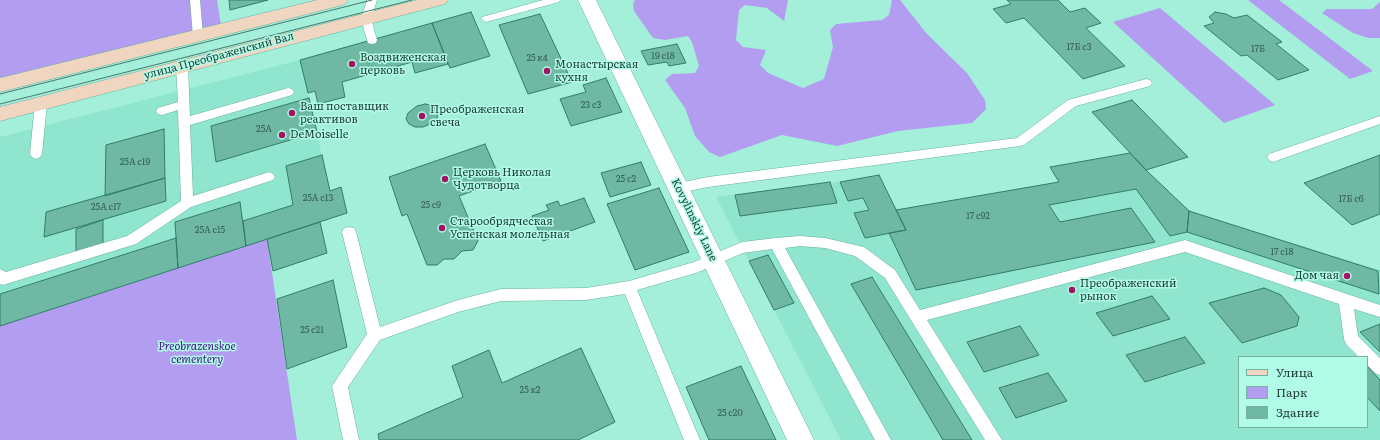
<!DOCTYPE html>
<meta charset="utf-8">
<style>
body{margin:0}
#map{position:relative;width:1380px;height:440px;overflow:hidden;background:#a4efda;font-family:Literata,serif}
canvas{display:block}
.legend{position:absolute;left:1238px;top:356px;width:130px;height:72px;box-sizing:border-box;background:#b1fce7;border:1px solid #78b1a1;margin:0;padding:5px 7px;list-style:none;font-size:12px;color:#224139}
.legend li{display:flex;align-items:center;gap:8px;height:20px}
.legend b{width:20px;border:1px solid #78b1a1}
</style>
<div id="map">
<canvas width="1380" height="440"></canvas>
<ul class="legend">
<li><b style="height:5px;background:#f0d6c1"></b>Улица</li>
<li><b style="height:11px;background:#b29df0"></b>Парк</li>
<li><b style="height:11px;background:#6eb8a4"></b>Здание</li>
</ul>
</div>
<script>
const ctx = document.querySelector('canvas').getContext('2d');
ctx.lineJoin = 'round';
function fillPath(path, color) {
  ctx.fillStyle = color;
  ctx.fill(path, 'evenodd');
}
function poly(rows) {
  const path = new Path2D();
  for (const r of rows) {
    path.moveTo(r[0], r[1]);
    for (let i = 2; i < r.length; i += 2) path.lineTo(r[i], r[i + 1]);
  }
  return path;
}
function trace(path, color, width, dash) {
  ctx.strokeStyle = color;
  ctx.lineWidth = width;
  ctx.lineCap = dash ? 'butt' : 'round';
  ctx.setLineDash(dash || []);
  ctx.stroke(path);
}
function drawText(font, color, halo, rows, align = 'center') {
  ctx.font = font + ' Literata,serif';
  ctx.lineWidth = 3;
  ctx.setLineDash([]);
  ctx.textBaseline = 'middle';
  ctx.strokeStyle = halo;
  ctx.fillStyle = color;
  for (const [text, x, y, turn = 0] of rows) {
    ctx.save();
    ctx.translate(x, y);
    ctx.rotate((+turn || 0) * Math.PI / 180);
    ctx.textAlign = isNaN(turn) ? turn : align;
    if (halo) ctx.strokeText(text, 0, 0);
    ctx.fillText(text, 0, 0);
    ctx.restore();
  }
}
const built = poly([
 [300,60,330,191,341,187,347,213,0,326,0,137],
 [1130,153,1146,170,1189,211,1380,270,1380,440,841,440,716,197,840,182,879,175,896,210,1059,182,1050,167],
 [1239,357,1367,357,1367,427,1239,427]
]);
const green = poly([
 [0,0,217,0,221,25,0,80],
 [635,0,788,0,784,21,767,8,745,5,739,10,736,40,743,47,766,50,760,65,768,73,803,88,824,79,833,47,830,30,836,24,882,20,889,15,892,1,891,0,900,0,927,34,967,73,985,100,986,109,972,123,898,131,837,146,782,135,720,157,709,152,695,136,685,108,665,80,672,74,695,73,699,66,692,42,688,36,665,40,653,38,634,11,633,4],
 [1248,0,1279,0,1373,71,1350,79],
 [1380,2,1380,38,1368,38,1353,33,1322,13,1327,9,1372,9],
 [1160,8,1275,105,1224,123,1113,22],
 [267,239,297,440,0,440,0,326]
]);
const building = poly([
 [229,0,268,0,230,10,229,0],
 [1007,0,1058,0,1070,12,1085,8,1101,23,1086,28,1125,66,1083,79,1024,18,1006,23,993,9,1011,4,1007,0],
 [471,12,490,56,450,68,432,23,471,12],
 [1215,12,1226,14,1234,18,1247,15,1282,42,1276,44,1309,70,1278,80,1247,55,1241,56,1204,26,1214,23,1209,17,1215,12],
 [540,14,572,82,528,94,499,25,540,14],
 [432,23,448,64,415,73,412,62,342,82,345,97,318,104,315,91,308,93,300,60,432,23],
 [677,44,686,63,669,66,667,62,648,65,641,51,677,44],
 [606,78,622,112,571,126,560,99,586,92,583,85,606,78],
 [309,98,317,132,216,162,211,126,309,98],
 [1132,100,1188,157,1146,170,1092,112,1132,100],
 [425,104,433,106,437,110,438,116,435,122,423,127,415,127,409,124,406,119,408,113,417,106,425,104],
 [164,129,165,178,105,196,106,145,164,129],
 [485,144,501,181,459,196,478,241,473,250,462,251,454,259,444,259,437,265,427,265,407,214,402,216,389,177,485,144],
 [1130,153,1146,170,1189,211,1187,232,1170,236,1136,189,1049,205,1060,222,1131,208,1155,242,916,290,889,233,906,230,896,210,1059,182,1050,167,1130,153],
 [322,155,330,191,341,187,347,213,246,246,243,221,293,205,286,166,322,155],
 [1380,155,1380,214,1352,225,1304,183,1380,155],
 [641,162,651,185,610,197,601,173,641,162],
 [879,175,906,230,865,238,854,213,869,210,863,198,848,201,840,182,879,175],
 [165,178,166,201,44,237,46,212,165,178],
 [830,182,837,203,740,216,735,195,830,182],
 [659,188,689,252,635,270,607,204,659,188],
 [584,198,595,222,543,241,532,216,549,210,546,205,558,201,560,206,584,198],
 [240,202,246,246,178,268,175,222,240,202],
 [1189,211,1378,271,1379,294,1187,232,1189,211],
 [103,220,103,248,76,256,76,229,103,220],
 [320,222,327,253,273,271,267,239,320,222],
 [176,238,178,268,0,326,0,294,176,238],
 [768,255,794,303,774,310,749,261,768,255],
 [872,277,972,440,943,440,851,284,872,277],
 [333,280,347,347,287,369,277,299,333,280],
 [1264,288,1281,295,1299,317,1297,326,1242,343,1209,303,1264,288],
 [1152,296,1170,319,1113,336,1096,313,1152,296],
 [1380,324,1380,352,1360,332,1380,324],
 [1020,326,1039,355,984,372,967,342,1020,326],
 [1185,337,1205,363,1145,382,1126,355,1185,337],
 [581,348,615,422,578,440,379,440,378,434,463,397,452,366,489,350,502,383,581,348],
 [741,366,776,440,709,440,686,387,741,366],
 [1367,366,1380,380,1380,411,1367,397,1367,366],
 [1048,373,1067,401,1016,418,999,388,1048,373]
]);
const service = poly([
 [190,0,200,0,203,36,202,39,198,40,194,39,193,36,190,0],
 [367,0,377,0,371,19,377,40,376,43,372,44,368,43,367,40,361,19,367,0],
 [543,0,560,0,559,2,486,22,481,19,482,17,543,0],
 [182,62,186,63,188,66,190,116,288,88,292,89,294,92,292,95,190,125,193,196,269,172,273,174,275,177,273,180,191,207,136,244,3,285,0,284,0,269,6,272,127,236,181,201,178,110,162,115,158,114,156,111,158,108,178,102,176,66,178,63,182,62],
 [1146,79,1150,80,1152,83,1150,86,1076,106,1024,145,1020,146,708,187,679,193,675,191,673,188,675,185,679,183,708,177,1017,138,1068,100,1146,79],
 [41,99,45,100,47,103,42,154,40,157,36,159,32,157,30,154,35,103,37,100,41,99],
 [1380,116,1380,124,1273,162,1269,160,1267,157,1269,154,1380,116],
 [349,227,354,228,356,232,380,327,458,300,501,289,586,288,629,281,694,262,742,242,776,238,800,236,825,238,864,247,895,270,920,310,1185,240,1380,305,1380,317,1354,309,1358,336,1380,358,1380,375,1375,373,1367,365,1367,357,1359,357,1346,344,1344,339,1339,304,1185,252,927,320,1002,440,985,440,885,278,855,256,825,248,800,246,785,248,891,440,875,440,772,249,743,253,696,273,637,290,700,440,684,440,625,294,586,300,501,301,458,312,380,340,348,387,359,440,343,440,332,386,367,334,342,232,344,228,349,227]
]);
const minor = poly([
 [578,0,596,0,814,440,787,440,578,0]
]);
const secondary = poly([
 [317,0,348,0,345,4,339,6,0,92,0,78,317,0],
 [417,0,448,0,445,4,0,121,0,107,417,0]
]);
const tram = poly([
 [0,94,372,0],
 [0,104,412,0]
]);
const markers = [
 [352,64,4,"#a01460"],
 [547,71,4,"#a01460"],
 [292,113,4,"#a01460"],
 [422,116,4,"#a01460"],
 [282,135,4,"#a01460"],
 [445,179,4,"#a01460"],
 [442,228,4,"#a01460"],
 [1347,276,4,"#a01460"],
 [1072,290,4,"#a01460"]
];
const numberNames = [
 ["17Б с3",1079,47],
 ["17Б",1258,49],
 ["19 с18",663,56],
 ["25 к4",537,58],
 ["23 с3",591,105],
 ["25А",264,129],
 ["25А с19",135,162],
 ["25 с2",626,179],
 ["25А с13",318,198],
 ["17Б с6",1351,199],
 ["25 c9",431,205],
 ["25А с17",106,207],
 ["17 с92",978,216],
 ["25А с15",210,230],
 ["17 c18",1282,252],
 ["25 с21",312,330],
 ["25 к2",530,390],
 ["25 с20",730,413]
];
const streetNames = [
 ["улица Преображенский Вал",219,56,-15],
 ["Kovylinskiy Lane",694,220,64]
];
const poiNames = [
 ["Воздвиженская",360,58],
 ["церковь",360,71],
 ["Монастырская",555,65],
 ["кухня",555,78],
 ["Ваш поставщик",300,107],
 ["реактивов",300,120],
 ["Преображенская",430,110],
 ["свеча",430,123],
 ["DeMoiselle",290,135],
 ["Церковь Николая",453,173],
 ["Чудотворца",453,186],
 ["Старообрядческая",450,222],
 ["Успенская молельная",450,235],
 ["Дом чая",1339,276,"right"],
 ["Преображенский",1080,284],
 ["рынок",1080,297]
];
const parkNames = [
 ["Preobrazenskoe",197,347],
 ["cementery",197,360]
];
fillPath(built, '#90e5ce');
fillPath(green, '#b29df0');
fillPath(building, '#6eb8a4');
trace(building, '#317d6b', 1);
trace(service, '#67b19e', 1);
trace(minor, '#67b19e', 1);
trace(secondary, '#67b19e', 1);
fillPath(service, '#fff');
fillPath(minor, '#fff');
fillPath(secondary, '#f0d6c1');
trace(tram, '#4b776b', 1);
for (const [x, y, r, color] of markers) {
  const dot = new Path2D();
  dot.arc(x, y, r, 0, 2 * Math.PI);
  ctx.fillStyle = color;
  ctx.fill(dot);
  trace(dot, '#b1fce7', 1.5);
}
drawText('9px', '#355f54', null, numberNames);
drawText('11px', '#224139', '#b1fce7', streetNames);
drawText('11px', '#224139', '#b1fce7', poiNames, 'left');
drawText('italic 11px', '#440e87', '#b1fce7', parkNames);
</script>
